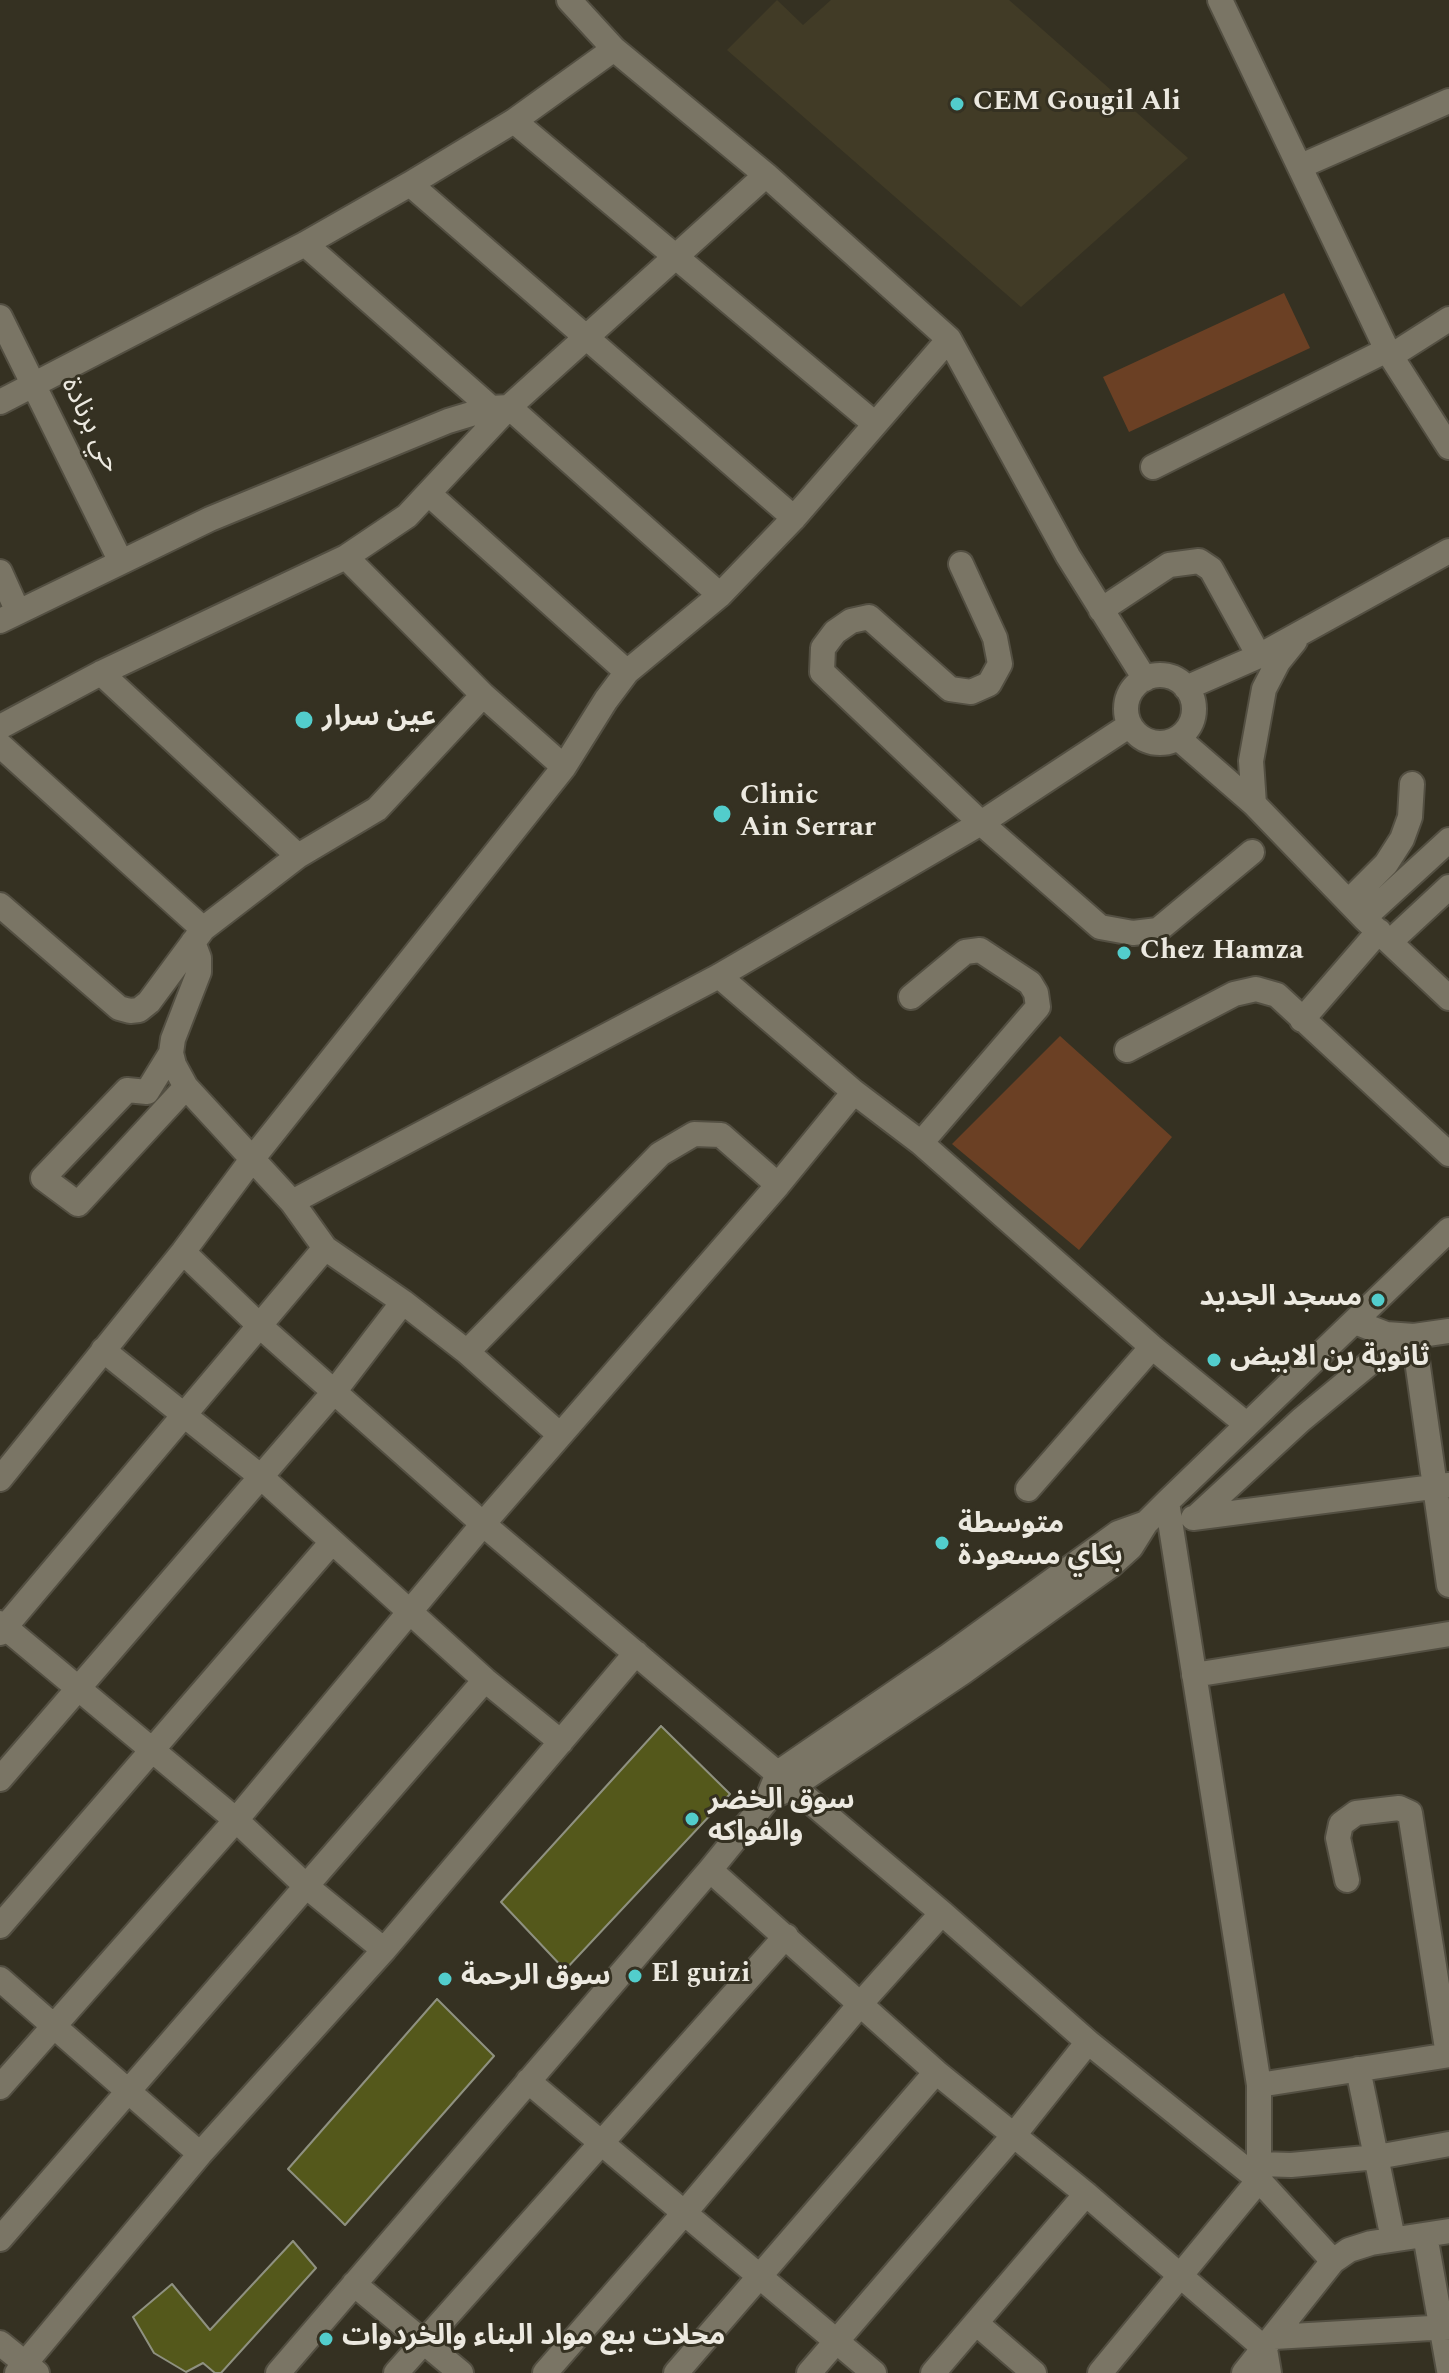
<!DOCTYPE html>
<meta charset="utf-8">
<style>
body{margin:0}
canvas{display:block;background:#353122}
</style>
<canvas width="1449" height="2373"></canvas>
<script>
const ctx = document.querySelector('canvas').getContext('2d');
ctx.lineJoin = 'round';
function fillPath(path, color) {
  ctx.fillStyle = color;
  ctx.fill(path, 'evenodd');
}
function poly(rows) {
  const path = new Path2D();
  for (const r of rows) {
    if (r.length === 3) {
      path.moveTo(r[0] + r[2], r[1]);
      path.arc(r[0], r[1], r[2], 0, 2 * Math.PI);
      continue;
    }
    path.moveTo(r[0], r[1]);
    for (let i = 2; i < r.length; i += 2) path.lineTo(r[i], r[i + 1]);
  }
  return path;
}
function trace(path, color, width, dash) {
  ctx.strokeStyle = color;
  ctx.lineWidth = width;
  ctx.lineCap = dash ? 'butt' : 'round';
  ctx.setLineDash(dash || []);
  ctx.stroke(path);
}
function drawText(font, color, halo, rows, align = 'center') {
  ctx.font = font + ' Spectral,"Noto Sans Arabic",serif';
  ctx.lineWidth = 6;
  ctx.setLineDash([]);
  ctx.textBaseline = 'middle';
  ctx.strokeStyle = halo;
  ctx.fillStyle = color;
  for (const [text, x, y, turn = 0] of rows) {
    ctx.save();
    ctx.translate(x, y);
    ctx.rotate((+turn || 0) * Math.PI / 180);
    ctx.textAlign = isNaN(turn) ? turn : align;
    if (halo) ctx.strokeText(text, 0, 0);
    ctx.fillText(text, 0, 0);
    ctx.restore();
  }
}
const built = poly([
 [777,0,803,25,831,0,1009,0,1188,158,1021,307,727,50]
]);
const green = poly([
 [1284,293,1310,348,1129,432,1103,377],
 [1060,1036,1172,1137,1079,1250,952,1144]
]);
const building = poly([
 [661,1726,730,1794,565,1970,501,1902,661,1726],
 [437,1999,494,2056,345,2225,288,2169,437,1999],
 [293,2241,316,2268,221,2373,215,2373,203,2363,186,2372,154,2353,133,2317,172,2284,210,2330,293,2241]
]);
const minor = poly([
 [569,0,614,49,766,175,949,339,1068,556,1145,679],
 [1220,0,1387,350,1449,447],
 [514,121,875,424],
 [1301,166,1449,101],
 [410,184,794,518],
 [305,244,491,408,509,407,720,595],
 [0,317,121,562],
 [1391,356,1449,319],
 [0,402,305,244,410,184,514,121,614,49],
 [1153,467,1387,350],
 [429,494,627,672],
 [346,557,483,695],
 [961,564,995,638,1000,664,989,684,971,692,950,689,869,617,851,621,835,632,823,648,822,672,981,823,1100,927,1133,933,1158,930,1252,852],
 [0,572,18,612],
 [1101,610,1169,565,1199,561,1211,569,1259,656],
 [0,621,210,519,448,421,491,408],
 [101,673,298,856],
 [1160,709,34],
 [1186,688,1259,656,1449,551],
 [0,727,101,673,346,557,407,516,509,407,766,175],
 [1178,738,1254,804,1364,918,1449,998],
 [0,745,203,929],
 [1254,804,1251,761,1264,689,1278,662,1295,641],
 [1349,901,1386,864,1402,839,1410,817,1412,784],
 [0,905,119,1008,130,1011,139,1010,149,1002,203,929,298,856,377,809,483,695,564,767],
 [1364,918,1449,840],
 [1391,941,1449,887],
 [193,942,199,958,199,972,173,1039,171,1053,174,1065,186,1087,292,1202,719,976,981,823,1130,725],
 [719,976,854,1092,921,1143,1152,1347,1246,1424],
 [911,997,965,952,980,950,1030,983,1036,993,1038,1007,921,1143],
 [1302,1020,1379,931],
 [1127,1050,1234,994,1256,989,1277,995,1449,1154],
 [171,1053,147,1092,127,1090,43,1178,78,1204,186,1087],
 [292,1202,325,1248,403,1302,467,1352,560,1435],
 [183,1252,260,1326,483,1524,942,1913,1088,2042,1259,2180,1333,2261],
 [1355,1322,1386,1334,1414,1336,1449,1331],
 [103,1350,260,1476,485,1680,561,1742],
 [467,1352,660,1154,694,1134,721,1135,778,1185],
 [0,1479,183,1252,253,1158,564,767,606,700,627,672,720,595,794,518,949,339],
 [1028,1489,1152,1347],
 [1196,1517,1301,1420,1377,1357,1393,1350,1407,1347,1416,1353,1449,1585],
 [1193,1518,1449,1485],
 [0,1623,236,1820,306,1886,384,1950],
 [0,1633,325,1248],
 [1194,1675,1449,1634],
 [0,1779,334,1392,403,1302],
 [780,1793,792,1787,963,1672,1110,1566,1131,1547,1146,1523,1167,1502,1449,1230],
 [710,1870,936,2072,1086,2194,1265,2349,1269,2373],
 [1347,1880,1338,1838,1341,1824,1356,1813,1399,1808,1410,1813,1448,2055],
 [0,1926,332,1542],
 [0,1979,200,2154],
 [1358,2069,1393,2239],
 [528,2081,874,2373],
 [1259,2085,1449,2055],
 [0,2087,236,1820,483,1524,778,1185,854,1092],
 [1259,2164,1291,2165,1377,2157,1449,2144],
 [1425,2235,1449,2370],
 [0,2239,485,1680],
 [354,2284,461,2373],
 [976,2323,1034,2373],
 [1274,2337,1449,2327],
 [0,2343,37,2373],
 [17,2373,200,2154,384,1950,636,1653],
 [278,2373,710,1870,767,1800,778,1773,947,1657,1118,1533,1146,1523],
 [396,2373,786,1936],
 [545,2373,686,2211,862,2002,942,1913],
 [676,2373,936,2072],
 [809,2373,1014,2135,1088,2042],
 [933,2373,1086,2194],
 [1100,2373,1259,2180,1259,2085,1167,1502],
 [1244,2373,1333,2261,1349,2250,1371,2243,1449,2231]
]);
const markers = [
 [957,104,8,"#52cdcc"],
 [304,720,10,"#52cdcc"],
 [722,814,10,"#52cdcc"],
 [1124,953,8,"#52cdcc"],
 [1378,1300,8,"#52cdcc"],
 [1214,1360,8,"#52cdcc"],
 [942,1543,8,"#52cdcc"],
 [692,1819,8,"#52cdcc"],
 [635,1976,8,"#52cdcc"],
 [445,1979,8,"#52cdcc"],
 [326,2339,8,"#52cdcc"]
];
const poiNames = [
 ["CEM Gougil Ali",973,104],
 ["عين سرار",322,720],
 ["Clinic",740,798],
 ["Ain Serrar",740,830],
 ["Chez Hamza",1140,953],
 ["مسجد الجديد",1362,1300,"right"],
 ["ثانوية بن الابيض",1230,1360],
 ["متوسطة",958,1527],
 ["بكاي مسعودة",958,1559],
 ["سوق الخضر",708,1803],
 ["والفواكه",708,1835],
 ["El guizi",651,1976],
 ["سوق الرحمة",461,1979],
 ["محلات ببع مواد البناء والخردوات",342,2339]
];
const streetNames = [
 ["حي برنادة",89,426,64]
];
fillPath(built, '#413b26');
fillPath(green, '#6b4024');
fillPath(building, '#54581b');
trace(building, '#8f9180', 2);
trace(minor, '#534f42', 28);
trace(minor, '#7a7565', 24);
for (const [x, y, r, color] of markers) {
  const dot = new Path2D();
  dot.arc(x, y, r, 0, 2 * Math.PI);
  ctx.fillStyle = color;
  ctx.fill(dot);
  trace(dot, '#353122', 3);
}
drawText('bold 28px', '#ece9e0', '#353122', poiNames, 'left');
drawText('28px', '#ece9e0', '#353122', streetNames);
</script>
